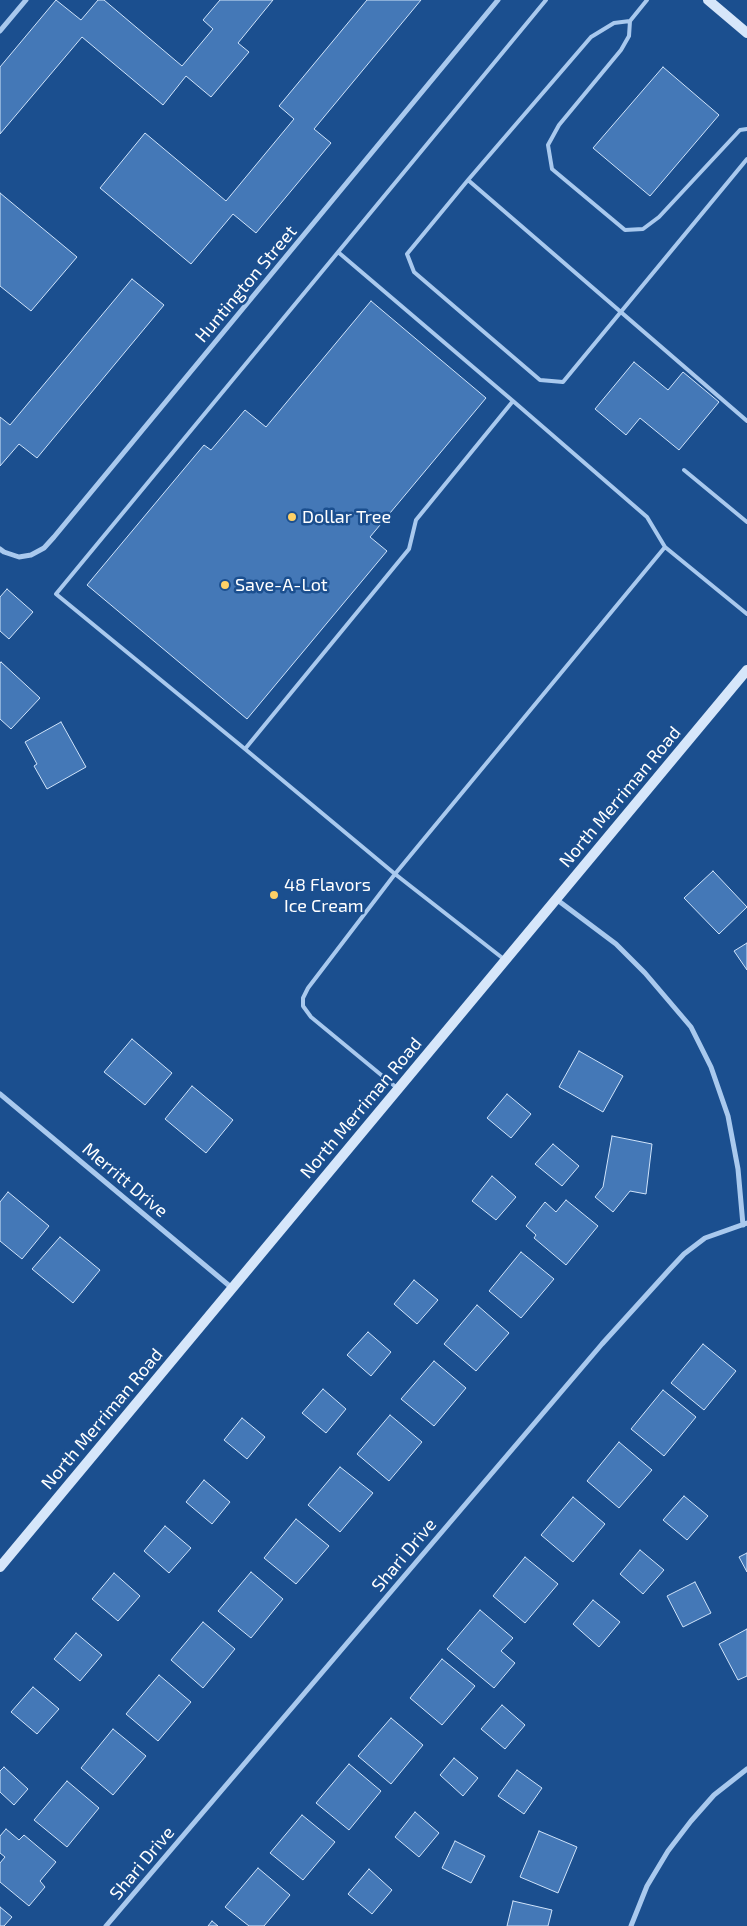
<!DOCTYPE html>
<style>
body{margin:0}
canvas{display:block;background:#1b4f8f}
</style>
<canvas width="747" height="1926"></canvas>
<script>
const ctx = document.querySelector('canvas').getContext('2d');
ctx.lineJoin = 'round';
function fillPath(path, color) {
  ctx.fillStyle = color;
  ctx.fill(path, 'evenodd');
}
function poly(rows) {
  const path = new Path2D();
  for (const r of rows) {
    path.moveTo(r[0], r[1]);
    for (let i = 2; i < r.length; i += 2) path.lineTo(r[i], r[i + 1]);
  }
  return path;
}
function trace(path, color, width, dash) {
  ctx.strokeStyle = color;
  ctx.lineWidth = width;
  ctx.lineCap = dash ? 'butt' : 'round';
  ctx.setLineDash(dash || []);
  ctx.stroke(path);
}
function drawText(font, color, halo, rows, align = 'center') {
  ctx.font = font + ' "Exo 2",sans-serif';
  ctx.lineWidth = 5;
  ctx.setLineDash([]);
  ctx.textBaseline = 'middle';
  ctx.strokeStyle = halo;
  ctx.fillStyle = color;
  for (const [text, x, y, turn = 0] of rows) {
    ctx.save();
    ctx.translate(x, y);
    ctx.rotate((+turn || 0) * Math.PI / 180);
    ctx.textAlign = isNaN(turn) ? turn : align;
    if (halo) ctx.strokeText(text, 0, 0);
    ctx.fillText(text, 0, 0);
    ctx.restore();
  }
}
const building = poly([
 [56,0,81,20,98,0,104,0,182,66,213,29,203,20,220,0,273,0,238,43,249,52,211,97,186,76,163,105,82,37,0,134,0,67,56,0],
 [367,0,421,0,314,129,331,143,256,233,233,214,191,264,100,188,145,133,226,201,294,119,279,106,367,0],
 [663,67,719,115,650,196,593,148,663,67],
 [0,193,77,257,31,311,0,286,0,193],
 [132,279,164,305,37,458,19,444,0,466,0,417,10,425,132,279],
 [371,301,486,398,370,537,387,551,247,719,87,585,204,445,211,450,245,410,266,427,371,301],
 [634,362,668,390,683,372,719,402,679,450,640,418,626,435,595,409,634,362],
 [7,589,33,612,9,639,0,631,0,597,7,589],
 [1,662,40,698,11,729,0,719,0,663,1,662],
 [61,722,86,767,47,789,34,766,37,764,25,742,61,722],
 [713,871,747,907,719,934,684,898,713,871],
 [747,943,747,970,734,951,747,943],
 [132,1039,172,1073,145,1105,104,1072,132,1039],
 [579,1051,623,1076,603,1112,559,1087,579,1051],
 [192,1086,233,1120,206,1153,165,1119,192,1086],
 [507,1094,531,1114,511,1138,487,1118,507,1094],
 [612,1136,652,1144,646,1194,630,1191,613,1212,595,1197,603,1187,612,1136],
 [553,1144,579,1166,562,1186,535,1164,553,1144],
 [492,1176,516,1197,496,1220,472,1201,492,1176],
 [8,1192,49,1226,22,1259,0,1241,0,1202,8,1192],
 [566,1200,598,1226,566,1265,534,1238,536,1235,526,1226,545,1202,556,1212,566,1200],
 [60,1237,100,1270,73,1303,32,1269,60,1237],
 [521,1252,554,1279,521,1318,489,1291,521,1252],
 [414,1280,438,1300,417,1324,394,1304,414,1280],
 [477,1305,509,1333,476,1371,444,1344,477,1305],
 [368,1332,391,1352,371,1376,347,1355,368,1332],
 [703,1344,736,1371,704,1410,671,1383,703,1344],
 [434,1361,466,1388,434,1426,401,1399,434,1361],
 [323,1389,346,1409,326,1433,302,1413,323,1389],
 [663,1390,696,1417,664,1456,631,1429,663,1390],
 [390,1415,422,1442,389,1481,357,1454,390,1415],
 [242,1418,265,1437,247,1459,224,1440,242,1418],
 [619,1442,652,1470,619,1508,587,1481,619,1442],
 [340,1467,373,1493,340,1532,308,1505,340,1467],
 [204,1480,230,1502,212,1524,186,1502,204,1480],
 [684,1496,708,1516,687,1540,663,1520,684,1496],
 [573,1497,605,1524,573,1562,541,1535,573,1497],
 [296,1519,329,1546,296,1584,264,1558,296,1519],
 [165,1526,191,1548,169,1573,144,1551,165,1526],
 [640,1550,664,1570,643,1594,620,1574,640,1550],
 [747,1553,747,1572,739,1557,747,1553],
 [525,1557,558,1584,525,1623,493,1596,525,1557],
 [251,1572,283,1599,251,1638,218,1611,251,1572],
 [114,1573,140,1596,118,1621,92,1599,114,1573],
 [695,1582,711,1613,683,1627,667,1596,695,1582],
 [593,1600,620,1622,599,1647,573,1624,593,1600],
 [480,1610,513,1638,501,1651,515,1663,494,1688,447,1649,480,1610],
 [203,1622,235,1649,203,1688,171,1660,203,1622],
 [747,1629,747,1676,738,1680,719,1644,747,1629],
 [76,1633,102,1655,80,1681,54,1659,76,1633],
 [442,1659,475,1686,442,1725,410,1698,442,1659],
 [159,1675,191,1702,158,1741,126,1714,159,1675],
 [33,1687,59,1709,37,1734,11,1712,33,1687],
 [502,1705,525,1725,505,1749,481,1729,502,1705],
 [391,1718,423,1745,391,1784,358,1756,391,1718],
 [113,1729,146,1756,113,1795,81,1768,113,1729],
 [454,1758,478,1778,463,1796,440,1775,454,1758],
 [349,1764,381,1791,349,1830,316,1803,349,1764],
 [4,1767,28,1789,14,1805,0,1792,0,1771,4,1767],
 [517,1770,542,1788,524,1814,498,1796,517,1770],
 [67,1781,99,1808,67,1847,34,1820,67,1781],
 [415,1812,439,1833,419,1857,395,1837,415,1812],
 [302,1815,335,1842,303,1880,270,1853,302,1815],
 [6,1829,19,1840,24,1835,56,1862,40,1881,45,1887,29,1906,0,1882,0,1863,5,1857,0,1853,0,1836,6,1829],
 [539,1831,577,1847,558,1893,520,1877,539,1831],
 [455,1841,485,1856,471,1883,442,1868,455,1841],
 [258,1868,290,1895,264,1926,249,1926,225,1907,258,1868],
 [369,1869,392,1890,372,1914,348,1894,369,1869],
 [513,1901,552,1910,548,1926,507,1926,513,1901],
 [0,1907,12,1917,4,1926,0,1926,0,1907],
 [212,1921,218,1926,208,1926,212,1921]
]);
const lane = poly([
 [647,0,630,21,629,36,621,50,559,125,548,145,552,169,625,230,643,229,659,217,740,130,747,129],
 [630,21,614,23,591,37,468,180,407,254,414,272,540,380,563,382,747,159],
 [468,180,747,421],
 [338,252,513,401],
 [684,470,747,522],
 [665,547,395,874,245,749,409,549,416,520,513,401,647,517,665,547,747,614],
 [245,749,56,594,546,0],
 [397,1088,311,1017,303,1006,303,998,308,988,395,874,505,960]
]);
const street = poly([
 [0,31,26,0],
 [0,549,4,552,19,557,31,555,44,548,54,537,498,0],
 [556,899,616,944,645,973,691,1027,711,1067,728,1116,738,1169,743,1225],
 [0,1094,232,1288],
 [106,1926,602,1344,670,1269,684,1254,705,1238,747,1223],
 [631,1926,647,1886,668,1851,691,1821,714,1795,747,1769]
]);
const secondary = poly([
 [708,0,747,33],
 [0,1567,747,670]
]);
const markers = [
 [292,517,5,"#ffd166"],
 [225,585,5,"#ffd166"],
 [274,895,5,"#ffd166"]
];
const streetNames = [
 ["Huntington Street",246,284,-50],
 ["North Merriman Road",620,797,-50],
 ["North Merriman Road",361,1108,-50],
 ["Merritt Drive",125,1180,40],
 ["North Merriman Road",102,1419,-50],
 ["Shari Drive",404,1555,-50],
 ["Shari Drive",142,1863,-50]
];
const poiNames = [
 ["Dollar Tree",302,517],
 ["Save-A-Lot",235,585],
 ["48 Flavors",284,885],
 ["Ice Cream",284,906]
];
fillPath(building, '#4478b7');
trace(building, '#cfe3fa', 1);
trace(lane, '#a9c9ee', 4);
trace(street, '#a9c9ee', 5);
trace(secondary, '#d6e6fa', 10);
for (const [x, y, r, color] of markers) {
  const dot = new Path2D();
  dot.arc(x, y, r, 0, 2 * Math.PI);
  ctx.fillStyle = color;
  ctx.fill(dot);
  trace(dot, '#1b4f8f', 2);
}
drawText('18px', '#fff', '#1b4f8f', streetNames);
drawText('18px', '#fff', '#1b4f8f', poiNames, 'left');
</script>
